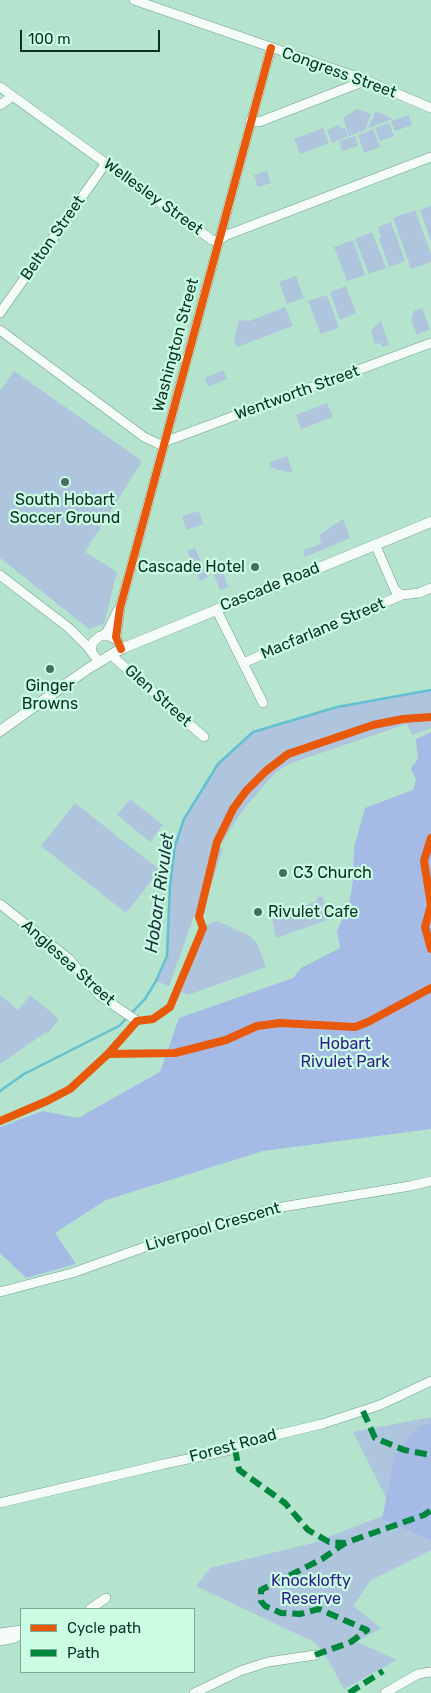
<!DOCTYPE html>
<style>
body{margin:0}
#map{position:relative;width:431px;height:1693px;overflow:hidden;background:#b4e4cd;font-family:Rubik,sans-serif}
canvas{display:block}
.legend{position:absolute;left:20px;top:1608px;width:175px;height:65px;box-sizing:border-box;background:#cafde3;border:1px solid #7dab95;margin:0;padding:6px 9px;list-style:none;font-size:15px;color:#0a3121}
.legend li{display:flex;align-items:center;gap:10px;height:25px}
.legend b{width:25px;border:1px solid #7dab95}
.scale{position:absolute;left:20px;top:30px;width:140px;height:22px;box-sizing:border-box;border:2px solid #0a3121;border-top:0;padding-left:6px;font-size:15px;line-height:18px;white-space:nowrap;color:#0a3121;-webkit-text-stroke:4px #cafde3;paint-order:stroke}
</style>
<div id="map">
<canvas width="431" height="1693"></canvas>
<ul class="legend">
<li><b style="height:6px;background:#e8590c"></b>Cycle path</li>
<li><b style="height:6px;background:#00873e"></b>Path</li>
</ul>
<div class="scale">100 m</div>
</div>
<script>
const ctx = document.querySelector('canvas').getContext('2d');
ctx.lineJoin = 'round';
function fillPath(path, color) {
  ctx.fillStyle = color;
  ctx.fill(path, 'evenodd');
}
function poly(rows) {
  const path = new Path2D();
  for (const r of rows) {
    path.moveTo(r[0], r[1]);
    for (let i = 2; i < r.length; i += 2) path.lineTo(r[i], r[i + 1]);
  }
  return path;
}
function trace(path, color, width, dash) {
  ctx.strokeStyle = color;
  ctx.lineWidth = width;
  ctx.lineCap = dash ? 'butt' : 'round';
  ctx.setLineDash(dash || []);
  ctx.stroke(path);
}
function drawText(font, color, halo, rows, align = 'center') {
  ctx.font = font + ' Rubik,sans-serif';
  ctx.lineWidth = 4.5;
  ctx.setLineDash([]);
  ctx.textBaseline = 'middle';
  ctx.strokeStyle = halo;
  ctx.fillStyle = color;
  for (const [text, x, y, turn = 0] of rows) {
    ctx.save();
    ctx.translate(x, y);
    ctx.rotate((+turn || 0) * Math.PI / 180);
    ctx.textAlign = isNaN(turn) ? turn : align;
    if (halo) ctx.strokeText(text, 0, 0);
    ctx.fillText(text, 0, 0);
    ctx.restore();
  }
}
const green = poly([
 [357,109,371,114,365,130,349,136,343,118],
 [376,111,393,119,368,128],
 [409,115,412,125,395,131,391,121],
 [389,123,394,136,380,141,375,128],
 [339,125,341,129,345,128,348,136,332,143,327,130],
 [323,128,329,143,300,154,294,139],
 [373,129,380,147,364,153,358,135],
 [355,136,358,146,342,151,339,141],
 [267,171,271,183,258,187,254,175],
 [431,206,431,242,420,210],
 [415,210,431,254,431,262,411,269,393,218],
 [391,222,405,261,389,267,379,238,381,237,378,227],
 [372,232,386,268,369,274,355,239],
 [353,240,365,275,347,281,334,247],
 [296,276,304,298,287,304,279,282],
 [346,286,356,313,340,320,330,292],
 [327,295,339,328,321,334,308,301],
 [285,307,293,326,237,347,234,341,239,320,249,321],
 [422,308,430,329,417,335,411,320,414,311],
 [381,321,389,345,382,347,380,343,375,344,371,330],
 [223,370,227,379,208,387,205,378],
 [14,371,142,461,85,552,117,572,104,624,89,629,0,558,0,391],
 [327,403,333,417,301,429,296,415],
 [287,456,293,473,271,468,269,463],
 [199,511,203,524,186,530,182,516],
 [343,519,350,538,305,557,303,550,321,544,319,535],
 [195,548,208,577,200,581,187,551],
 [222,570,228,587,220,590,213,573],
 [431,690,431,728,412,735,407,724,288,764,274,774,243,810,219,847,223,849,210,888,200,917,194,916,169,986,156,981,167,956,170,885,175,846,184,819,218,764,253,732,337,707],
 [130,799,163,825,150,842,117,815],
 [75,803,160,870,126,913,41,846],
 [322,896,330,919,276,938,272,918,317,901,317,898],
 [217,921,250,936,257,943,266,967,188,995,181,992,207,925],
 [0,995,18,1010,30,995,59,1019,48,1033,46,1032,0,1064],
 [431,1417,431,1550,371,1580,353,1606,381,1628,357,1642,397,1660,344,1689,327,1658,314,1642,196,1586,210,1568,313,1543,393,1512,353,1432]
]);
const forest = poly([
 [431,732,431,1129,263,1151,106,1200,55,1233,76,1264,26,1278,0,1253,0,1127,43,1111,78,1118,160,1072,179,1018,293,978,301,968,340,948,337,931,349,904,353,881,354,847,365,808,413,790,416,780,411,768,418,759,416,739],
 [431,1423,431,1540,382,1519,395,1455,419,1426]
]);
const stream = poly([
 [0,1091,24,1074,119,1026,145,999,156,981,167,956,170,885,175,846,184,819,218,764,253,732,337,707,431,690]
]);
const minor = poly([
 [134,0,363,79,431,108],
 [0,87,212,240,218,241,227,235,431,157],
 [0,105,13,96],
 [250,121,259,122,357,84,363,79],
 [0,313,106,163],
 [0,330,144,437,163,446],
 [164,442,431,343],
 [375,544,395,590,402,595],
 [0,575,69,628,88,647,99,662],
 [216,609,263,703],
 [102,636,107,632,118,610],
 [121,649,116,637,120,608,271,48],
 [91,651,93,642,100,636,109,636,117,640],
 [111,655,204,737],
 [243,663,402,595,419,593,431,588],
 [0,904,69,959,99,995,137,1021],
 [0,1292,72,1273,173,1237,276,1208,410,1186,431,1181],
 [0,1503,164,1464,235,1449,259,1439,322,1424,380,1405,431,1381],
 [90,1609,106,1598],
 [0,1633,21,1630],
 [0,1641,15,1638,21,1634],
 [194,1693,240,1671,268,1662,315,1655],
 [385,1693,418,1674,431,1672]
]);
const tertiary = poly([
 [0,731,89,668,121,649,431,522]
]);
const quiet = poly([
 [363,1411,375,1438,404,1450,431,1455],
 [235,1449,239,1470,285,1503,308,1530,329,1542,345,1543],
 [315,1655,351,1642,367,1630,319,1609,300,1614,281,1613,265,1606,261,1601,261,1590,322,1559,345,1543,424,1515,431,1510],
 [349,1693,383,1671]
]);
const cycleway = poly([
 [121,649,116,637,120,608,271,48],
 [431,838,424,861,431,905,425,927,431,949],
 [108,1054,175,1053,226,1040,257,1026,280,1023,355,1027,368,1022,431,988],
 [0,1121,47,1101,70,1089,108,1054,137,1021,153,1019,170,1007,203,928,199,917,217,842,233,809,246,791,266,771,288,754,373,725,403,719,431,717]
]);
const markers = [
 [65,482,5,"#46705d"],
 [255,567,5,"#46705d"],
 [50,669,5,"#46705d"],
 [283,873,5,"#46705d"],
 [258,912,5,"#46705d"]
];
const streetNames = [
 ["Congress Street",339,73,20],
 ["Wellesley Street",153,197,36],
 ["Belton Street",53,238,-55],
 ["Washington Street",176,345,-75],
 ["Wentworth Street",297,393,-20],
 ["Cascade Road",270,587,-22],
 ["Macfarlane Street",323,629,-23],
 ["Glen Street",158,696,42],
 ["Anglesea Street",68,963,42],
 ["Liverpool Crescent",213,1227,-16],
 ["Forest Road",233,1446,-15]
];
const poiNames = [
 ["South Hobart",65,500],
 ["Soccer Ground",65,518],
 ["Cascade Hotel",245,567,"right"],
 ["Ginger",50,686],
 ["Browns",50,704],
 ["C3 Church",293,873,"left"],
 ["Rivulet Cafe",268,912,"left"]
];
const parkNames = [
 ["Hobart",345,1044],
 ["Rivulet Park",345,1062],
 ["Knocklofty",311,1581],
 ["Reserve",311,1599]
];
const waterNames = [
 ["Hobart Rivulet",160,893,-82]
];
fillPath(green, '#aec5dd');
fillPath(forest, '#a5bbe6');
trace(stream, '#63c0d3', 2.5);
trace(minor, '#739b8a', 10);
trace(tertiary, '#739b8a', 11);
trace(minor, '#f4fbf8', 9);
trace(tertiary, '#f4fbf8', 10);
trace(quiet, '#00873e', 6, [12, 6]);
trace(cycleway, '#e8590c', 8);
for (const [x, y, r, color] of markers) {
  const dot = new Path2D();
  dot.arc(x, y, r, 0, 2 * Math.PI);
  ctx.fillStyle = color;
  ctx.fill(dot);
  trace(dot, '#cafde3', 2);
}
drawText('16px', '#0a3121', '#cafde3', streetNames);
drawText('16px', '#0a3121', '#cafde3', poiNames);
drawText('16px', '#321a8a', '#cafde3', parkNames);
drawText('italic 18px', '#1e363f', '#cafde3', waterNames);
</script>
